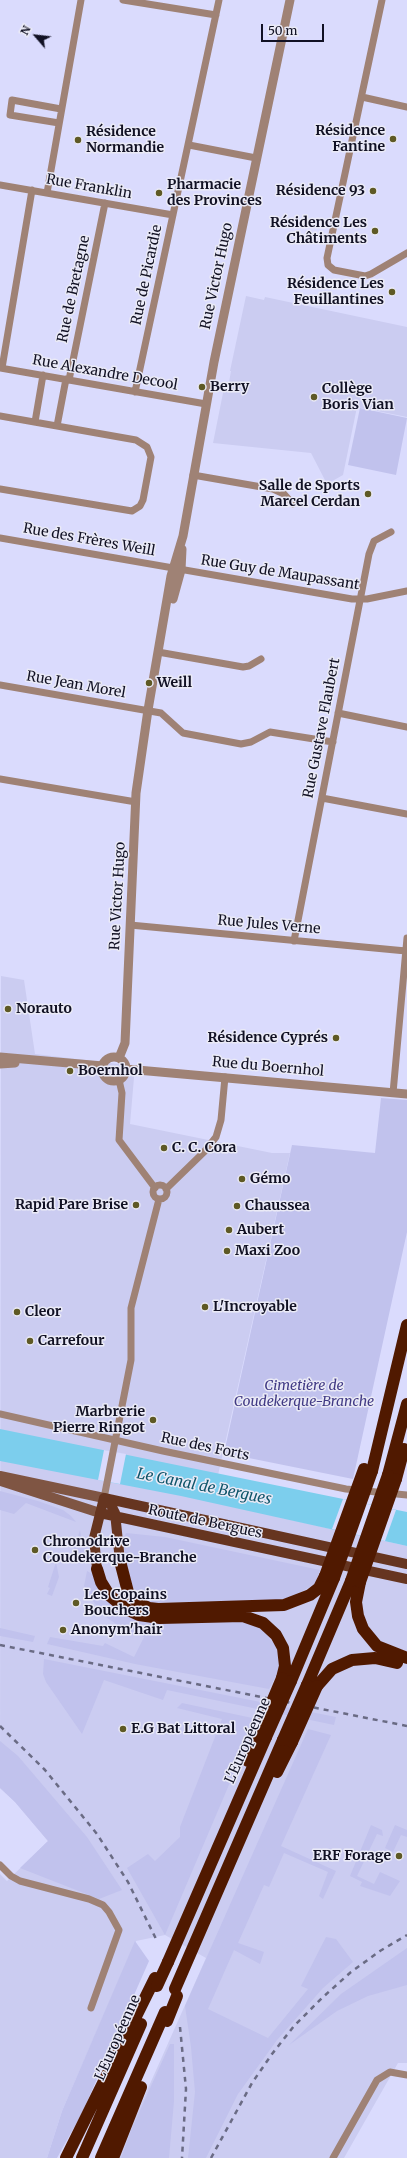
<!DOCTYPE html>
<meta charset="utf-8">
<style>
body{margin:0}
#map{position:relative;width:407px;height:2158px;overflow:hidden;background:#dadbfd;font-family:Merriweather,serif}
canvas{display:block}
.north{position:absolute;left:16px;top:16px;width:40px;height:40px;-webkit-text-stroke:3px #eaeaf6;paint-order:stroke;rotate:298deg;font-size:11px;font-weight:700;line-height:16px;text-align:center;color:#111124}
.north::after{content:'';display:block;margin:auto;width:14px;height:18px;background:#111124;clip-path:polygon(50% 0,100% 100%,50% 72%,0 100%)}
.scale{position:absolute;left:261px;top:24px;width:63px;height:18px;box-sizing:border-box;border:2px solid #111124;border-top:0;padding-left:5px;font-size:12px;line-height:14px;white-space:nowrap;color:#111124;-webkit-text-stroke:3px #eaeaf6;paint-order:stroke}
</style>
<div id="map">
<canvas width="407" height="2158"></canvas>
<div class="north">N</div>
<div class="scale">50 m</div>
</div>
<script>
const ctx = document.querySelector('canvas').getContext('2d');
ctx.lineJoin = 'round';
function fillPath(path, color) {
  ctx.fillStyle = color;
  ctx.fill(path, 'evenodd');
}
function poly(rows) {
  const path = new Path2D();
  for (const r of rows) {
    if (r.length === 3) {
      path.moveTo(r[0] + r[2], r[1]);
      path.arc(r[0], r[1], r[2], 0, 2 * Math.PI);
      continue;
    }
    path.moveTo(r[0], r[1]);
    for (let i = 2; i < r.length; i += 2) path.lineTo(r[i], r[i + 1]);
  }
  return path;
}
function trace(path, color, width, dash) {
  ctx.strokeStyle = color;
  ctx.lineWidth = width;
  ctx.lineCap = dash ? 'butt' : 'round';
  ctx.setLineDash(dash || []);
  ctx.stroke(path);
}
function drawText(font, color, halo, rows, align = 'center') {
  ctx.font = font + ' Merriweather,serif';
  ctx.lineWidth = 3;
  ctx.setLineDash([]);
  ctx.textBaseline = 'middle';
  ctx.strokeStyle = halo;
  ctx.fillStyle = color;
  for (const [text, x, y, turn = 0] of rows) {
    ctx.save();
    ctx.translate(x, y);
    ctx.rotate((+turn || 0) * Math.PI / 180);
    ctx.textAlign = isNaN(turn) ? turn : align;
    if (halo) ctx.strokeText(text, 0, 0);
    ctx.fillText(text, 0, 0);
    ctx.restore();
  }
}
const built = poly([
 [246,296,264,300,265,297,407,327,407,417,357,407,343,475,327,484,311,453,213,443,224,388,228,388,231,371,230,371],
 [1,976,24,980,35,1054,135,1066,130,1124,272,1153,290,1153,212,1502,407,1546,407,2063,398,2063,344,2158,117,2158,206,1958,165,1935,136,1941,62,2111,47,2158,0,2158,0,1874,7,1881,48,1841,15,1802,0,1788]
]);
const green = poly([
 [360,408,407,418,396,475,348,465],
 [381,1098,407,1100,407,1232,353,1479,224,1453,292,1145,375,1153],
 [0,1491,38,1501,63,1510,71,1516,76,1522,26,1503,14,1514,0,1510],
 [80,1530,81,1536,91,1542,88,1551,85,1555,71,1559],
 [126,1533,165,1537,320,1570,315,1584,293,1596,279,1600,148,1603,134,1590,122,1552,123,1539],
 [56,1562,59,1577,52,1596,47,1594,50,1588,48,1587],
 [87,1571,94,1575,105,1599,127,1616,140,1621,243,1621,258,1625,275,1645,279,1657,280,1668,269,1689,135,1664,47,1644,50,1637,103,1646,105,1643,134,1657,144,1637,119,1626,106,1617,92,1600,84,1586],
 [0,1628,35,1636,33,1642,0,1636],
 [44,1659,336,1717,334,1725,167,1690,163,1700,104,1680,82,1734,46,1682,43,1674],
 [182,1703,257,1719,165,1935,127,1868,148,1854,155,1861,180,1837,180,1827,222,1719,177,1708],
 [308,1729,331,1735,281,1846,336,1871,323,1899,319,1896,328,1872,284,1853,269,1887,264,1885,238,1943,264,1952,260,1964,234,1950,208,2009,268,2038,308,1989,301,1986,326,1937,336,1939,353,1962,323,1988,277,2040,238,2094,206,2158,188,2158,195,2092,191,2047,185,2006],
 [0,1741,18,1756,87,1837,122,1890,99,1899,20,1868,48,1841,15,1802,0,1788],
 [371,1825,382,1830,383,1836,377,1834,357,1876,374,1884,380,1872,400,1881,390,1896,360,1886,362,1882,350,1876],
 [395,1825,407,1830,407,1837,401,1835,393,1852,385,1848],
 [135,1941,149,1961,82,2113,57,2158,47,2158,62,2111],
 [407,1948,407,1985,368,1996,337,2011,289,2045,341,1994],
 [170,2044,174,2044,174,2101,169,2158,121,2158,132,2128]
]);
const water = poly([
 [0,1429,407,1512,407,1546,181,1496,0,1461]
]);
const pier = poly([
 [104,1450,126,1454,120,1484,98,1480],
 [343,1499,396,1510,385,1541,332,1529]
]);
const minor = poly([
 [123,0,216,15],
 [382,0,327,258,328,265,334,270,365,276,371,274,407,253],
 [362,97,407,107],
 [59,123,10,115,12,100,61,109],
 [189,145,256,158],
 [0,185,173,215],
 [47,193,81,0],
 [0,368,206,404],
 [2,368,32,190],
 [69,380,105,203],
 [135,392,219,0],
 [0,416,136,440,147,447,151,457,143,500,140,506,132,511,0,489],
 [35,422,43,375],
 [57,426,66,379],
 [193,475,273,489,284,494,293,504],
 [0,538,352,599,367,599,407,591],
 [158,652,243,667,249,666,261,659],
 [0,685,161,713,183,733,241,744,251,742,270,732,333,742],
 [338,713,407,727],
 [0,779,136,802],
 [322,798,407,814],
 [130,925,406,951],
 [294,941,369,554,374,541,391,532],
 [119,1080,122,1093,119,1140,155,1188],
 [393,1093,407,938],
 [160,1192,7],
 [166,1189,204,1152,216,1137,221,1120,225,1077],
 [0,1414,163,1451,346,1489,407,1495],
 [104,1498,131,1360,131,1308,159,1199],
 [0,1865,11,1876,20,1881,89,1899,103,1905,109,1912,119,1930,91,2008],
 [333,2158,377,2080,390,2072,407,2075]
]);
const tertiary = poly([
 [173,599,181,570,182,549],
 [0,1057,103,1066],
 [114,1069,12],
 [119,1058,125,1043,136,793,148,710,171,576,183,536,214,362,290,0],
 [0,1064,15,1063],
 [126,1069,407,1094]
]);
const secondary = poly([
 [0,1476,104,1498],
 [1,1481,100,1513]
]);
const primary = poly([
 [104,1498,407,1564],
 [104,1498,110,1503,115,1513,120,1561],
 [100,1513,407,1579],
 [97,1569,94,1538,104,1498]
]);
const motorway = poly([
 [372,1471,407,1325],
 [388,1475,407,1404],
 [396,1479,404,1449],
 [120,1561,128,1592,138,1603,149,1608,158,1609,284,1605,310,1595,319,1588,325,1576],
 [97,1569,101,1582,109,1595,126,1609,139,1615,160,1618,243,1616,263,1623,276,1635,283,1648,285,1666,282,1678],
 [360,1582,356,1602,358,1616,363,1629,377,1646,407,1658],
 [291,1681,334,1578],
 [307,1685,351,1581],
 [317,1686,332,1669,352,1660,375,1658,397,1663],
 [248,1761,258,1735],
 [277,1772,292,1742],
 [168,1962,266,1737],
 [175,1989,283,1740],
 [66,2158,155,1978],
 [82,2158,141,2024],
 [101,2158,165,2012],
 [113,2158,141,2087]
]);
const rail = poly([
 [0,1645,407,1726],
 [0,1726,45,1770,97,1834,128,1882,157,1941],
 [180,2027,186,2089,182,2158],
 [211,2158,252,2083,272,2054,294,2026,322,1998,351,1972,380,1951,407,1935]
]);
const motorwayBridge = poly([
 [325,1576,364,1469],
 [334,1578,372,1471],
 [351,1581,388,1475],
 [360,1582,396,1479],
 [258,1735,282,1678],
 [266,1737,291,1681],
 [283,1740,307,1685],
 [292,1742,317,1686],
 [157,1986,168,1962],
 [167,2021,177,1996]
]);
const markers = [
 [393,139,4,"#5e5925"],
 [78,140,4,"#5e5925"],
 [373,191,4,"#5e5925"],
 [159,193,4,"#5e5925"],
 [375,231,4,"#5e5925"],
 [392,292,4,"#5e5925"],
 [202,387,4,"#5e5925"],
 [314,397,4,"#5e5925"],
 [368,494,4,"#5e5925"],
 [149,683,4,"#5e5925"],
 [8,1009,4,"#5e5925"],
 [336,1038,4,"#5e5925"],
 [70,1071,4,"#5e5925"],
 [164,1148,4,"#5e5925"],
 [242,1179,4,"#5e5925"],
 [136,1205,4,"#5e5925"],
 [237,1206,4,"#5e5925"],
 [229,1230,4,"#5e5925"],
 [227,1251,4,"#5e5925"],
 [205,1307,4,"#5e5925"],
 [17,1312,4,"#5e5925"],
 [30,1341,4,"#5e5925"],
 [153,1420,4,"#5e5925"],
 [35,1550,4,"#5e5925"],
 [76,1603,4,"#5e5925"],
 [63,1630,4,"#5e5925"],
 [123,1729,4,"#5e5925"],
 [399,1856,4,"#5e5925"]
];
const poiNames = [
 ["Résidence",385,131,"right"],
 ["Fantine",385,147,"right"],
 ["Résidence",86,132],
 ["Normandie",86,148],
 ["Pharmacie",167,185],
 ["des Provinces",167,201],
 ["Résidence 93",365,191,"right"],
 ["Résidence Les",367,223,"right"],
 ["Châtiments",367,239,"right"],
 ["Résidence Les",384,284,"right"],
 ["Feuillantines",384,300,"right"],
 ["Berry",210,387],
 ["Collège",322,389],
 ["Boris Vian",322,405],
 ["Salle de Sports",360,486,"right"],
 ["Marcel Cerdan",360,502,"right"],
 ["Weill",157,683],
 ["Norauto",16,1009],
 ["Résidence Cyprés",328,1038,"right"],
 ["Boernhol",78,1071],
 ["C. C. Cora",172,1148],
 ["Gémo",250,1179],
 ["Rapid Pare Brise",128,1205,"right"],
 ["Chaussea",245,1206],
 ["Aubert",237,1230],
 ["Maxi Zoo",235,1251],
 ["L'Incroyable",213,1307],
 ["Cleor",25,1312],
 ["Carrefour",38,1341],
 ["Marbrerie",145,1412,"right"],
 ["Pierre Ringot",145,1428,"right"],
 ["Chronodrive",43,1542],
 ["Coudekerque-Branche",43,1558],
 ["Les Copains",84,1595],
 ["Bouchers",84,1611],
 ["Anonym'hair",71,1630],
 ["E.G Bat Littoral",131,1729],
 ["ERF Forage",391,1856,"right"]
];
const streetNames = [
 ["Rue Franklin",89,187,10],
 ["Rue de Picardie",147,275,-78],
 ["Rue Victor Hugo",217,276,-78],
 ["Rue de Bretagne",74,289,-78],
 ["Rue Alexandre Decool",105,373,10],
 ["Rue des Frères Weill",89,540,10],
 ["Rue Guy de Maupassant",280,573,9],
 ["Rue Jean Morel",76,685,10],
 ["Rue Gustave Flaubert",322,728,-79],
 ["Rue Victor Hugo",118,896,-87],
 ["Rue Jules Verne",269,925,5],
 ["Rue du Boernhol",268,1067,5],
 ["Rue des Forts",205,1447,12],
 ["Route de Bergues",205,1522,12],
 ["L'Européenne",248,1741,-66],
 ["L'Européenne",118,2038,-66]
];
const parkNames = [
 ["Cimetière de",304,1386],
 ["Coudekerque-Branche",304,1402]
];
const waterNames = [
 ["Le Canal de Bergues",204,1487,11]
];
fillPath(built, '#cbccf1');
fillPath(green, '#c1c2ed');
fillPath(water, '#7cceed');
fillPath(pier, '#dadbfd');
trace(minor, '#9f8275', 7);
trace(tertiary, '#9f8275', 9);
trace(secondary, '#7f5543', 10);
trace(primary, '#663520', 10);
trace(motorway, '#501900', 12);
trace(rail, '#6a6b84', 2.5, [5, 5]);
trace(motorwayBridge, '#501900', 12);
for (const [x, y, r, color] of markers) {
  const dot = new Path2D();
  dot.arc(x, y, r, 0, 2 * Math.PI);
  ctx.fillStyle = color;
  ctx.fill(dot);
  trace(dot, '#eaeaf6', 1.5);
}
drawText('bold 14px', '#111124', '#eaeaf6', poiNames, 'left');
drawText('14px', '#111124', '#eaeaf6', streetNames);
drawText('italic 14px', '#413a85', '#eaeaf6', parkNames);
drawText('italic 15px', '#0f556a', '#eaeaf6', waterNames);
</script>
